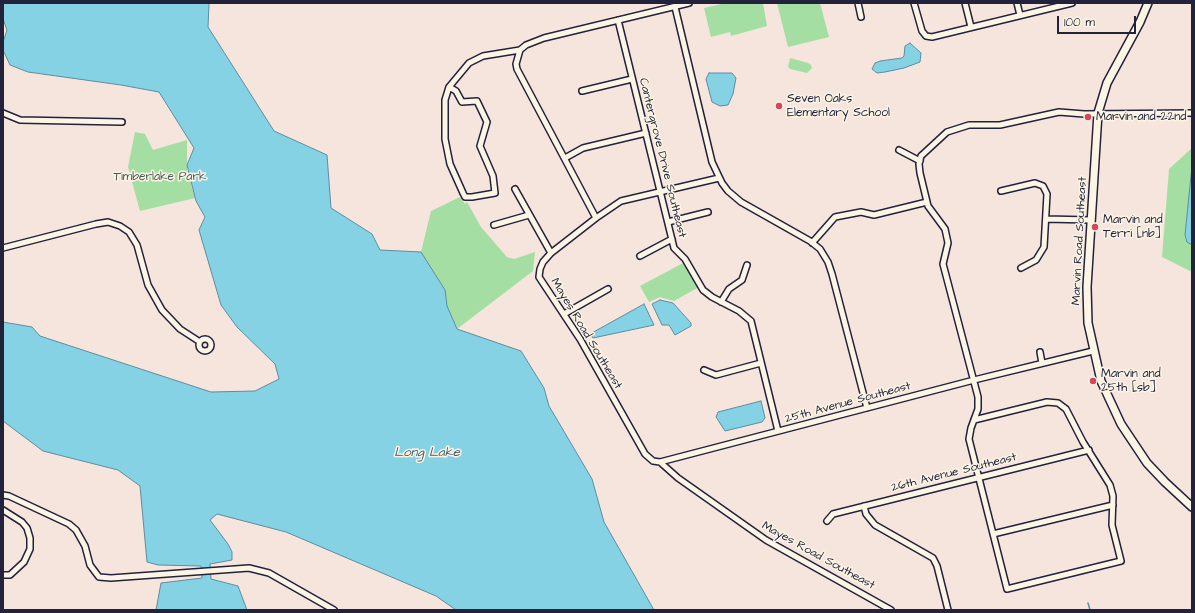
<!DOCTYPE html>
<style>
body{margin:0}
#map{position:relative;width:1195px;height:613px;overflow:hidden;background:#f5e5dc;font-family:"Architects Daughter",sans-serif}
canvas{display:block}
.frame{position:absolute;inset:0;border:4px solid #22223b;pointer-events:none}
.scale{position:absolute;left:1057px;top:16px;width:79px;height:18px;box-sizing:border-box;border:2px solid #22223b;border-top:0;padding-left:5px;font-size:12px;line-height:14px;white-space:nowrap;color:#22223b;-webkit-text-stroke:3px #fcf5e5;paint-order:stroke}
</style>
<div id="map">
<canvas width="1195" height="613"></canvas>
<div class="frame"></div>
<div class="scale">100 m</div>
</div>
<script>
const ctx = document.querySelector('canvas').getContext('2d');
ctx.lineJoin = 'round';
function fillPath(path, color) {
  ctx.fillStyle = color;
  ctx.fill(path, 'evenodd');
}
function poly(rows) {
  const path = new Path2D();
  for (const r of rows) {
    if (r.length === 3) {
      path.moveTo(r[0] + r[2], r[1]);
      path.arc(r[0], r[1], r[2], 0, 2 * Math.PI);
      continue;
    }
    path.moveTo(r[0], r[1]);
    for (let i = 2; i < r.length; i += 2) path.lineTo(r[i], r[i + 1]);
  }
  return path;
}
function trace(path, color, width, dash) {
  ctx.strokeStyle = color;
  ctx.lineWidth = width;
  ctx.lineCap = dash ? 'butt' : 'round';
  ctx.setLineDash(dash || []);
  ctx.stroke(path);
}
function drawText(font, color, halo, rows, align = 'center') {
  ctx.font = font + ' "Architects Daughter",sans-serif';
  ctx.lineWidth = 3;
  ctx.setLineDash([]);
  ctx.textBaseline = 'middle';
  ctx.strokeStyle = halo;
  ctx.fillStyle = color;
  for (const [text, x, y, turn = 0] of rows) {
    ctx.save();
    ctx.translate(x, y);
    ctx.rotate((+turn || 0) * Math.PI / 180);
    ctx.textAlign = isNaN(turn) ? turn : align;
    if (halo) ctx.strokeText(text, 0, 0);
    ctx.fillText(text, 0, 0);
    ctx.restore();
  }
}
const green = poly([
 [726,3,763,3,767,26,731,36,730,32,711,37,704,8],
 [777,3,820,3,829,37,788,47],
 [790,58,808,63,811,65,812,68,807,73,790,69,788,67],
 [135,132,145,134,153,150,187,140,187,170,195,198,140,211,128,167],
 [1192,148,1192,272,1162,257,1169,169],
 [460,197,465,204,467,202,481,227,507,257,514,259,535,252,533,271,457,329,447,306,445,290,421,252,431,211],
 [685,262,699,287,674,301,660,297,649,302,640,286]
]);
const water = poly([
 [3,3,209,3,208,27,274,131,327,155,331,208,372,234,380,250,421,252,445,290,447,306,457,329,521,351,544,388,549,406,592,479,604,522,654,610,456,610,436,596,286,532,217,514,210,520,228,544,232,552,232,560,210,564,211,579,238,586,247,610,156,610,161,583,202,578,201,566,158,565,147,562,140,486,118,470,43,451,3,421,3,322,32,327,40,336,211,392,255,391,279,379,275,364,237,327,221,305,199,230,205,217,196,201,187,165,194,148,159,92,121,85,28,72,10,65,3,50,3,42,7,30,3,19,3,3],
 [910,43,921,53,920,62,904,68,885,72,877,73,872,69,875,63,880,61,902,58,904,56,905,46,910,43],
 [709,73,732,73,736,78,733,94,728,105,720,106,712,102,706,79,709,73],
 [1192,166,1192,245,1187,242,1185,235,1192,166],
 [660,300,673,303,691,323,691,326,675,335,669,325,662,325,652,304,660,300],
 [644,304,654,325,593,338,590,334,644,304],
 [761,401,765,418,762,422,725,431,716,417,718,412,761,401]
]);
const stream = poly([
 [1088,603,1090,610]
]);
const street = poly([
 [689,3,544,38,526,45,520,50,516,64,517,69,596,218,551,253,543,262,540,269,539,277,580,339,645,454,653,461,660,462,678,478,766,540,891,610],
 [858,3,861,17],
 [914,3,922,31,926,36,932,37,1072,3],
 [965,3,971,27],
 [1017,3,1020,15],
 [675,7,712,162,722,183,728,191,741,202,810,241,820,249,828,262,832,274,867,408],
 [618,20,674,248,685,259,703,290,712,297,739,311,751,321,778,431],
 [449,87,456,91,462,102,477,101,487,122,480,146,493,176,495,193,472,197,465,197,463,193,450,164,445,139,445,100,449,87,469,63,483,56,520,50],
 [582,91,632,79],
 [3,113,20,120,122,122],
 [899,150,920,161],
 [565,158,583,148,646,133],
 [515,189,551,253],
 [1001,191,1035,183,1043,186,1047,194,1044,247,1036,260,1021,268],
 [596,218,621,201,719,178],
 [1046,219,1091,220],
 [668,222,708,212],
 [494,225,529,215],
 [812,243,835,217,861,212,874,215,927,202],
 [3,248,96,224,108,222,120,226,129,232,137,245,148,285,162,310,180,329,200,342],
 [640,256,672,239],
 [721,302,729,289,742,280,747,265],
 [564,314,608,289],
 [205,345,6],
 [1040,352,1042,363],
 [704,370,716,375,761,363],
 [974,420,1047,402,1058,403,1066,409,1083,442,1110,485,1113,496,1112,525,1121,561,1007,589,969,439,971,428,978,409,978,397,943,264,948,243,945,229,928,206,920,173,919,164,921,156,947,132,969,125,1000,125,1059,112,1084,114,1192,113],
 [660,462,974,380,1093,351],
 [3,495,9,496,69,524,76,530,85,546,90,565,99,577,111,578,249,568,269,573,334,610],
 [864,506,866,514,875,525,933,558,937,566,948,610],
 [3,510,22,522,27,528,30,538,30,549,24,562,10,575,3,575],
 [827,521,833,514,1089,450],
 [993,534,1113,505]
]);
const secondary = poly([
 [1148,3,1140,22,1107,83,1098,113,1087,287,1088,323,1101,381,1121,424,1147,463,1165,482,1192,507]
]);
const markers = [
 [779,106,4,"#d1495b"],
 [1088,117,4,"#d1495b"],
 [1095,227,4,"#d1495b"],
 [1093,381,4,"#d1495b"]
];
const poiNames = [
 ["Seven Oaks",787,99],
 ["Elementary School",787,113],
 ["Marvin and 22nd",1096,117],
 ["Marvin and",1103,220],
 ["Terri [nb]",1103,234],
 ["Marvin and",1101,374],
 ["25th [sb]",1101,388]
];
const streetNames = [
 ["Cantergrove Drive Southeast",662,158,76],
 ["Marvin Road Southeast",1080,241,-87],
 ["Mayes Road Southeast",586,334,59],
 ["25th Avenue Southeast",848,403,-15],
 ["26th Avenue Southeast",954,473,-14],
 ["Mayes Road Southeast",818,556,29]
];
const parkNames = [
 ["Timberlake Park",160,177]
];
const waterNames = [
 ["Long Lake",427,453]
];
fillPath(green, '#a5dea2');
fillPath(water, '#85d2e4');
trace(water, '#5d8ca0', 1);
trace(stream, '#5d8ca0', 1.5);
trace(street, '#22223b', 8);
trace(secondary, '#22223b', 10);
trace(street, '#fcf5e5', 5);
trace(secondary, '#fcf5e5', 7);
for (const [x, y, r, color] of markers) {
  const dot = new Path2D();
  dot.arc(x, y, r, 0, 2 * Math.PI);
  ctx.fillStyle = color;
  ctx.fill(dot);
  trace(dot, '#fcf5e5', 1.5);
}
drawText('12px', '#22223b', '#fcf5e5', poiNames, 'left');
drawText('12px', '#22223b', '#fcf5e5', streetNames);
drawText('12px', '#495a5a', '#fcf5e5', parkNames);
drawText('italic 13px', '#40576e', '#fcf5e5', waterNames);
</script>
